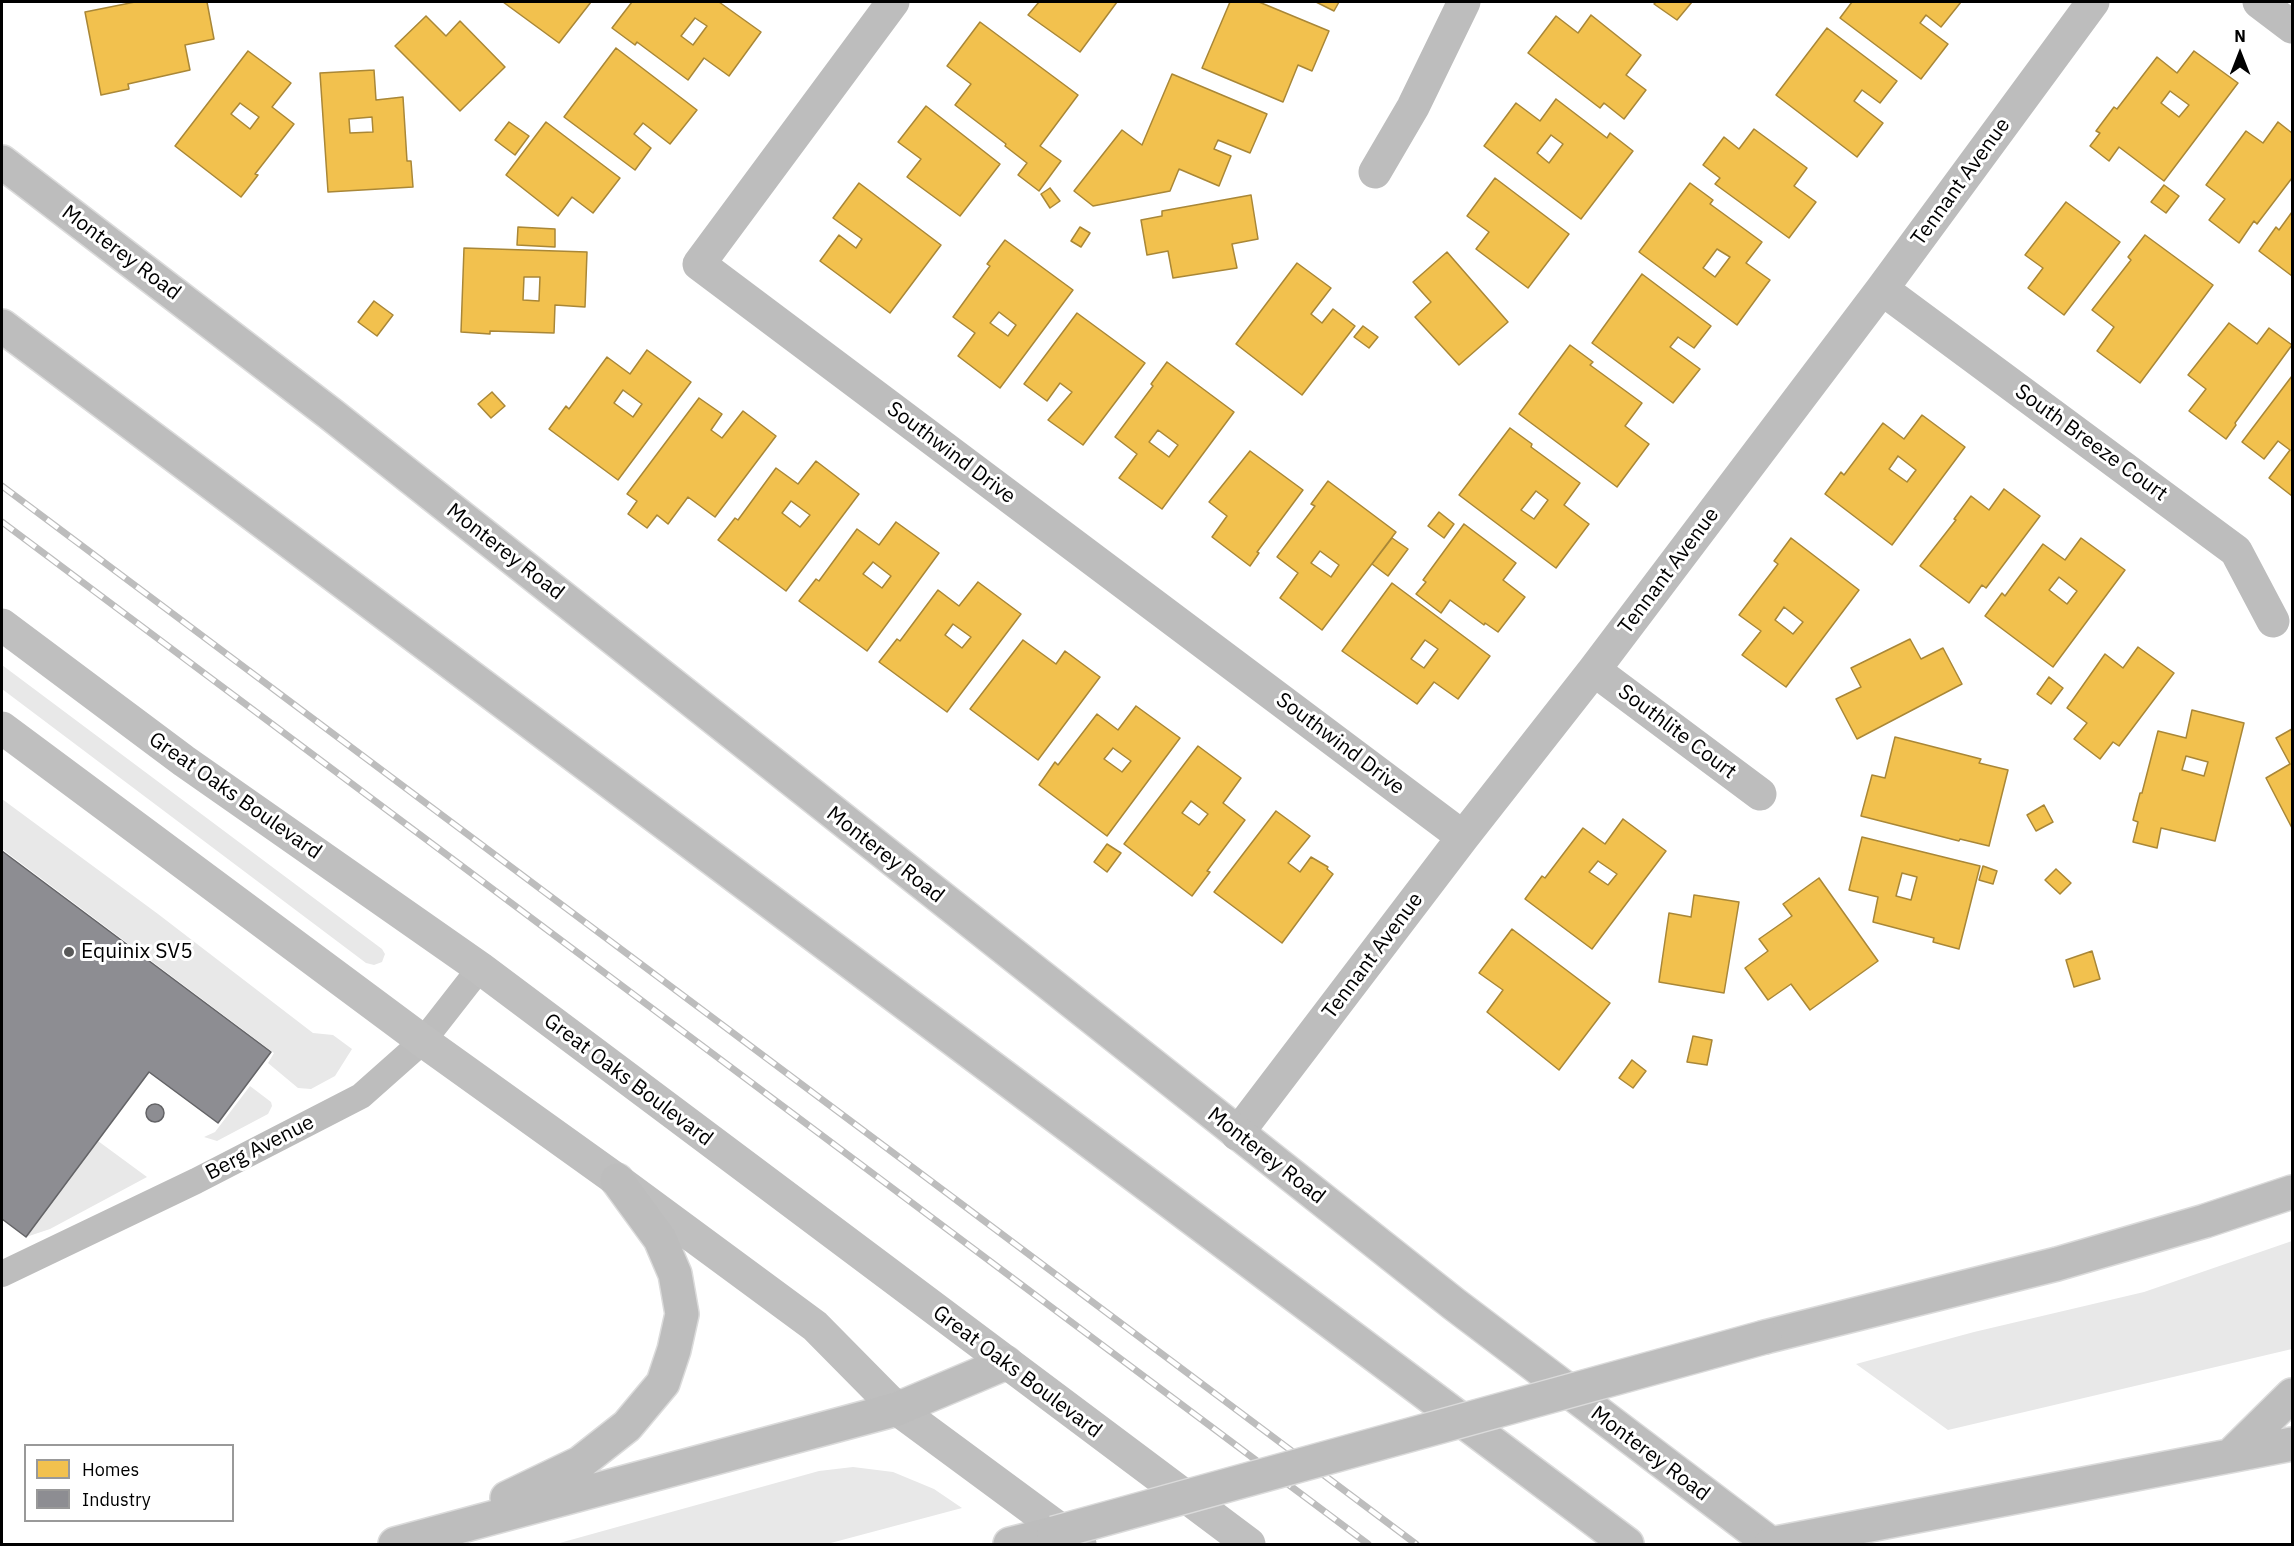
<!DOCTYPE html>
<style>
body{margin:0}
#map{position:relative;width:2294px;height:1546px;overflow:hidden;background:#fff;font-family:"IBM Plex Sans",sans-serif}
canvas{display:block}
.frame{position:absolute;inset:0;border:3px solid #000;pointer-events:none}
.legend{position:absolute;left:24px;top:1444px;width:210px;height:78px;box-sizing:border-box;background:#fff;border:2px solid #999;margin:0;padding:8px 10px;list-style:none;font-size:18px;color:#000}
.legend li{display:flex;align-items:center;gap:12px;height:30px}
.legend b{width:30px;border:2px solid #999}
.north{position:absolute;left:2210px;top:24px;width:60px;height:60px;-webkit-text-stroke:4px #fff;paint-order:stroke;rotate:0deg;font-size:16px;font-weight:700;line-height:24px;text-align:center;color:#000}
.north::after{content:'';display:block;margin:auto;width:21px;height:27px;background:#000;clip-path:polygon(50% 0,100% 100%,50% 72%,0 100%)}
</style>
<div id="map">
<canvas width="2294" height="1546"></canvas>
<div class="frame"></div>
<ul class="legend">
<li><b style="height:16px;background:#f2c14e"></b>Homes</li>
<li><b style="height:16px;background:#8d8d92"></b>Industry</li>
</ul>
<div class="north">N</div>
</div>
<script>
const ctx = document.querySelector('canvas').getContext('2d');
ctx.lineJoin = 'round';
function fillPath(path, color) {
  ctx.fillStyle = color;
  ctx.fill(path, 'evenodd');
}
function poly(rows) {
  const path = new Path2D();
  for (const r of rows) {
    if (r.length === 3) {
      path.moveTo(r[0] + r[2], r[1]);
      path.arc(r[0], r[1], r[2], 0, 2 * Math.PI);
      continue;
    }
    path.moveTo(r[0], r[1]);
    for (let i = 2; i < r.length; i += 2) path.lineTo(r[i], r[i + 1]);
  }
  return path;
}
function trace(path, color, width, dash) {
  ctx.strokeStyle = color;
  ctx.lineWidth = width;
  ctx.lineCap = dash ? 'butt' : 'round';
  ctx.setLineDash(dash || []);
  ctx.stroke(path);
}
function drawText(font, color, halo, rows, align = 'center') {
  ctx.font = font + ' "IBM Plex Sans",sans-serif';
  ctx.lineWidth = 6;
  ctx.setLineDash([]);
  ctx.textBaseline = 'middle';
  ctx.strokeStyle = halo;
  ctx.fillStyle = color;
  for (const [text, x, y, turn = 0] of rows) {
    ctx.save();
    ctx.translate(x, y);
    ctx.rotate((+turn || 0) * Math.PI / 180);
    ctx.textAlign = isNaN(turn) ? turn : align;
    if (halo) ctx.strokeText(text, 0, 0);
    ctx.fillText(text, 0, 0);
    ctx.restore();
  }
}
const green = poly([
 [2,665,382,949,385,954,382,962,374,965,366,963,2,689],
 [2,799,158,914,313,1033,333,1035,352,1049,335,1076,311,1089,298,1088,268,1063,274,1053,2,849],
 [250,1086,271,1102,272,1106,268,1114,217,1141,204,1137,215,1132],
 [98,1141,147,1177,50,1229,26,1237],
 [2292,1241,2292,1349,1948,1430,1856,1364,1974,1332,2144,1292],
 [853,1467,893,1472,934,1489,962,1508,827,1544,556,1544,819,1471]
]);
const homes = poly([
 [135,2,207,2,214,39,185,45,190,70,128,84,129,89,101,95,85,12,135,2],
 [503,2,591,2,559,43,503,2],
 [632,2,719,2,761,32,729,76,704,58,688,80,637,42,635,45,612,28,632,2],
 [695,18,707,26,693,45,681,36,695,18],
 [1039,2,1117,2,1080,52,1028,15,1039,2],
 [1230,2,1259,2,1329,31,1312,71,1298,65,1283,102,1202,68,1230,2],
 [1316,2,1339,2,1334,11,1316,2],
 [1656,2,1692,2,1677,20,1654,4,1656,2],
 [1852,2,1961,2,1941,27,1926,15,1920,23,1948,44,1921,79,1840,18,1852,2],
 [1591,15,1641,55,1626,75,1646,90,1624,119,1604,103,1600,108,1528,53,1556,16,1578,33,1591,15],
 [426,16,446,36,460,21,505,67,460,111,395,46,426,16],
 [980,22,1078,95,1040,146,1061,161,1039,191,1018,175,1027,163,1005,146,1006,144,955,105,971,84,947,66,980,22],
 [1827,28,1897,81,1880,103,1862,90,1854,101,1883,123,1857,157,1776,95,1827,28],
 [616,48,697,110,670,144,643,123,634,134,651,148,635,170,564,117,616,48],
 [248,51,291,83,272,107,294,124,255,174,258,175,241,197,175,146,248,51],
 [240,103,259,117,250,129,231,114,240,103],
 [2194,51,2238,83,2164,181,2119,147,2109,161,2090,146,2100,133,2096,131,2114,107,2117,109,2157,57,2177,73,2194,51],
 [2170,91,2189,105,2179,117,2161,103,2170,91],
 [374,70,376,100,403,97,407,161,411,161,413,187,328,192,320,73,374,70],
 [372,117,373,132,350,133,349,119,372,117],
 [1172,74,1267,114,1250,153,1218,140,1214,149,1231,156,1219,186,1179,169,1170,191,1093,206,1074,191,1122,130,1142,145,1172,74],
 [1556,99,1607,138,1610,133,1633,151,1581,219,1484,146,1516,103,1540,121,1556,99],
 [1551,135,1563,144,1549,163,1537,153,1551,135],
 [926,106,1000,164,960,216,907,177,921,159,898,142,926,106],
 [509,122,529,136,515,155,495,140,509,122],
 [546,122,620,178,593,213,572,197,558,216,506,175,546,122],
 [2278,122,2292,133,2292,178,2257,224,2254,221,2239,243,2209,220,2225,199,2206,185,2246,131,2263,143,2278,122],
 [1754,129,1807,168,1794,186,1816,202,1789,238,1715,184,1720,178,1703,165,1724,137,1739,149,1754,129],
 [1495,178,1569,234,1528,288,1476,249,1489,232,1467,216,1495,178],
 [859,183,941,245,890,313,820,261,839,235,856,248,862,239,833,218,859,183],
 [1690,183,1713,200,1710,204,1762,242,1746,263,1770,280,1737,325,1639,252,1690,183],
 [1717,249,1730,257,1715,277,1703,268,1717,249],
 [2164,185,2179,196,2166,213,2151,202,2164,185],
 [1050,188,1060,201,1050,208,1041,194,1050,188],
 [1251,195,1258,239,1232,244,1237,268,1173,278,1168,251,1147,255,1141,220,1162,216,1162,211,1251,195],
 [2066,202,2120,242,2064,315,2028,288,2043,268,2025,255,2066,202],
 [2292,212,2292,276,2259,251,2276,227,2279,230,2292,212],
 [518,227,555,229,555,247,517,245,518,227],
 [1080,227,1090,233,1081,247,1071,241,1080,227],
 [2145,235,2213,285,2140,383,2097,351,2114,327,2092,310,2131,260,2128,257,2145,235],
 [1005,240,1073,290,1000,388,958,356,975,333,953,317,990,266,987,264,1005,240],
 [999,312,1016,325,1008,336,990,323,999,312],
 [464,248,587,252,585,307,555,305,554,333,490,331,490,334,461,332,464,248],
 [524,277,540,277,539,301,523,300,524,277],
 [1447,252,1508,322,1459,365,1415,317,1431,302,1413,282,1447,252],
 [1297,263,1331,288,1311,314,1322,323,1333,309,1355,326,1302,395,1236,344,1297,263],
 [1642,274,1711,326,1694,348,1678,337,1670,347,1700,369,1673,403,1592,343,1642,274],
 [374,301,393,315,377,336,358,322,374,301],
 [1077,313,1145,363,1083,445,1048,420,1072,392,1060,383,1047,401,1024,384,1077,313],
 [2229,323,2257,344,2269,328,2292,345,2235,423,2236,425,2226,439,2189,411,2206,389,2188,375,2229,323],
 [1363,326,1378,337,1369,348,1354,337,1363,326],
 [1570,345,1593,362,1590,365,1642,403,1625,426,1649,444,1617,487,1519,414,1570,345],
 [647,350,691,382,618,480,549,429,566,406,569,409,607,357,630,374,647,350],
 [623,390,642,404,633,417,614,403,623,390],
 [1167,362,1234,412,1162,509,1119,478,1137,454,1115,437,1153,386,1151,384,1167,362],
 [1158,430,1178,445,1169,457,1149,442,1158,430],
 [2292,376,2292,496,2269,478,2290,450,2278,441,2264,459,2242,442,2292,376],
 [492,392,505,406,491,418,478,404,492,392],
 [699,398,722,414,711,430,722,438,743,411,776,436,715,517,688,497,668,524,657,515,647,528,628,514,637,501,627,494,699,398],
 [1922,415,1965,447,1892,545,1825,494,1841,472,1844,475,1883,423,1904,439,1922,415],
 [1898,456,1916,470,1907,482,1889,469,1898,456],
 [1510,428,1532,444,1531,447,1580,483,1564,505,1589,524,1556,568,1459,495,1510,428],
 [1536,491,1548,500,1534,519,1521,510,1536,491],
 [1250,451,1303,490,1257,552,1259,553,1250,566,1212,537,1227,516,1209,502,1250,451],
 [816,461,859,494,786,591,718,540,735,518,738,520,776,468,798,484,816,461],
 [791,501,810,515,800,527,782,513,791,501],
 [1328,481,1396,532,1322,630,1280,598,1298,573,1277,557,1315,506,1311,504,1328,481],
 [1320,551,1339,565,1331,577,1311,563,1320,551],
 [2004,489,2040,516,1986,588,1982,585,1969,603,1920,566,1956,520,1954,519,1971,496,1989,510,2004,489],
 [1439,512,1454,524,1444,538,1428,526,1439,512],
 [896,522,939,553,867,651,799,601,816,579,819,581,857,529,879,545,896,522],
 [873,562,891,576,882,588,863,574,873,562],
 [1464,524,1516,563,1503,580,1525,597,1498,632,1485,623,1484,625,1450,600,1441,613,1416,594,1426,582,1423,580,1464,524],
 [1392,538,1408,549,1388,576,1372,564,1392,538],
 [1791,538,1859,590,1786,687,1742,655,1761,631,1739,615,1778,564,1774,561,1791,538],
 [1784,607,1803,622,1793,634,1775,620,1784,607],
 [2081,538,2125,570,2053,667,1985,616,2002,593,2005,596,2043,544,2065,560,2081,538],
 [2059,577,2077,591,2067,604,2049,590,2059,577],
 [978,582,1021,614,947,712,879,662,897,639,900,641,938,590,959,606,978,582],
 [953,624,971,637,962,648,945,635,953,624],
 [1392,583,1490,656,1458,699,1434,682,1417,704,1342,651,1392,583],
 [1425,640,1438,649,1424,668,1411,659,1425,640],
 [1910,639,1921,659,1943,648,1962,684,1857,739,1836,699,1861,687,1851,668,1910,639],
 [1023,640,1056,664,1065,651,1100,677,1038,760,970,709,1023,640],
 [2138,647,2174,673,2119,746,2113,742,2100,759,2074,739,2087,723,2067,708,2105,654,2123,668,2138,647],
 [2049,677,2063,688,2051,704,2037,694,2049,677],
 [1136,706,1180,738,1107,836,1039,785,1055,762,1058,765,1097,714,1118,730,1136,706],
 [1113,748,1131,761,1122,772,1104,759,1113,748],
 [2192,710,2244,723,2215,841,2161,828,2157,848,2133,842,2138,822,2133,820,2140,793,2142,793,2158,731,2186,738,2192,710],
 [2186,756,2208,762,2204,776,2182,770,2186,756],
 [2292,729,2292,828,2266,778,2290,764,2276,738,2292,729],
 [1895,737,1981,759,1979,763,2008,770,1989,846,1960,839,1959,841,1861,816,1872,775,1885,778,1895,737],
 [1198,746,1241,778,1223,803,1245,820,1207,871,1210,872,1192,896,1124,844,1198,746],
 [1191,801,1208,814,1199,825,1182,813,1191,801],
 [2044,805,2053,822,2036,831,2027,815,2044,805],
 [1276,811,1310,836,1288,863,1300,872,1311,857,1328,867,1327,869,1333,874,1282,943,1214,892,1276,811],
 [1623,819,1666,851,1592,949,1525,899,1542,876,1545,878,1583,828,1605,844,1623,819],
 [1598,861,1617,874,1608,885,1589,872,1598,861],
 [1862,837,1980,866,1959,949,1933,942,1934,938,1873,922,1878,897,1849,890,1862,837],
 [1902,873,1917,877,1911,900,1896,896,1902,873],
 [1107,844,1121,853,1107,872,1094,862,1107,844],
 [1983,866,1997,871,1993,884,1979,880,1983,866],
 [2056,869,2071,883,2060,894,2045,880,2056,869],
 [1819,878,1878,961,1810,1010,1791,984,1768,1000,1745,968,1768,951,1759,939,1792,916,1783,904,1819,878],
 [1694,895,1739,902,1724,993,1659,982,1669,913,1691,917,1694,895],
 [1512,929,1610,1003,1559,1070,1487,1012,1503,990,1479,973,1512,929],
 [2092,951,2100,979,2074,987,2066,960,2092,951],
 [1693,1036,1712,1040,1707,1065,1687,1062,1693,1036],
 [1632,1060,1646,1071,1633,1088,1619,1078,1632,1060]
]);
const industry = poly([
 [2,851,271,1052,218,1123,149,1072,26,1237,2,1219,2,851],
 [155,1113,9]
]);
const service = poly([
 [2,1274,196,1181,361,1096,423,1041,480,968]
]);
const minor = poly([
 [893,2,699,264,1463,837],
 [2259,2,2292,27],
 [1375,172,1413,107,1464,2],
 [1882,289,2236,551,2273,621],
 [1594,670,1760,794],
 [1237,1134,1463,837,1594,670,1882,289,2093,2]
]);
const secondary = poly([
 [2,625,184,761,480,968,1249,1544],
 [2,728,423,1041,617,1180,815,1326,897,1409,1080,1544]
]);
const primary = poly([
 [2,162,332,415,1454,1304,1771,1544],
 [2,326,1627,1544]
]);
const motorway = poly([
 [1765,1337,2057,1264,2205,1221,2292,1192],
 [2231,1455,2292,1395],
 [507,1498,580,1463,627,1426,663,1383,674,1350,682,1314,675,1274,660,1239,617,1180],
 [395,1544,897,1409,1006,1363],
 [1010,1544,1054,1533],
 [1771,1544,2292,1444]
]);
const rail = poly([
 [2,486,1416,1544],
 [2,522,1368,1544]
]);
const motorwayBridge = poly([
 [1054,1533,1765,1337]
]);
const markers = [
 [69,952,6,"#595959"]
];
const streetNames = [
 ["Tennant Avenue",1961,182,-54],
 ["Monterey Road",121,253,37],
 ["South Breeze Court",2091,443,36],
 ["Southwind Drive",951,453,37],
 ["Monterey Road",505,552,38],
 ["Tennant Avenue",1669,571,-53],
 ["Southlite Court",1677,732,37],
 ["Southwind Drive",1340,744,37],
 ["Great Oaks Boulevard",235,796,35],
 ["Monterey Road",885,855,38],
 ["Tennant Avenue",1373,956,-53],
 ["Great Oaks Boulevard",628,1080,37],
 ["Berg Avenue",260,1148,-27],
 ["Monterey Road",1266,1156,38],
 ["Great Oaks Boulevard",1017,1372,37],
 ["Monterey Road",1650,1454,37]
];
const poiNames = [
 ["Equinix SV5",81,952]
];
fillPath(green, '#e8e8e8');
fillPath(homes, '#f2c14e');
trace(homes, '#a98737', 1.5);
fillPath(industry, '#8d8d92');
trace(industry, '#636366', 1.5);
trace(primary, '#dbdbdb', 36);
trace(motorway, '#dbdbdb', 36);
trace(service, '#bdbdbd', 26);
trace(minor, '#bdbdbd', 33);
trace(secondary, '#bfbfbf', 33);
trace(primary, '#bdbdbd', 33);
trace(motorway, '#bdbdbd', 33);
trace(rail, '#bdbdbd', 7);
trace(rail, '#fff', 4.5, [14]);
trace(motorwayBridge, '#dbdbdb', 36, []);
trace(motorwayBridge, '#bdbdbd', 33);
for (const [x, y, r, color] of markers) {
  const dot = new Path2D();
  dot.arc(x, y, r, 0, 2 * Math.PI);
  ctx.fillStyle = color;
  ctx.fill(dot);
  trace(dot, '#fff', 2);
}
drawText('21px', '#000', '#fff', streetNames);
drawText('21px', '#000', '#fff', poiNames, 'left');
</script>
